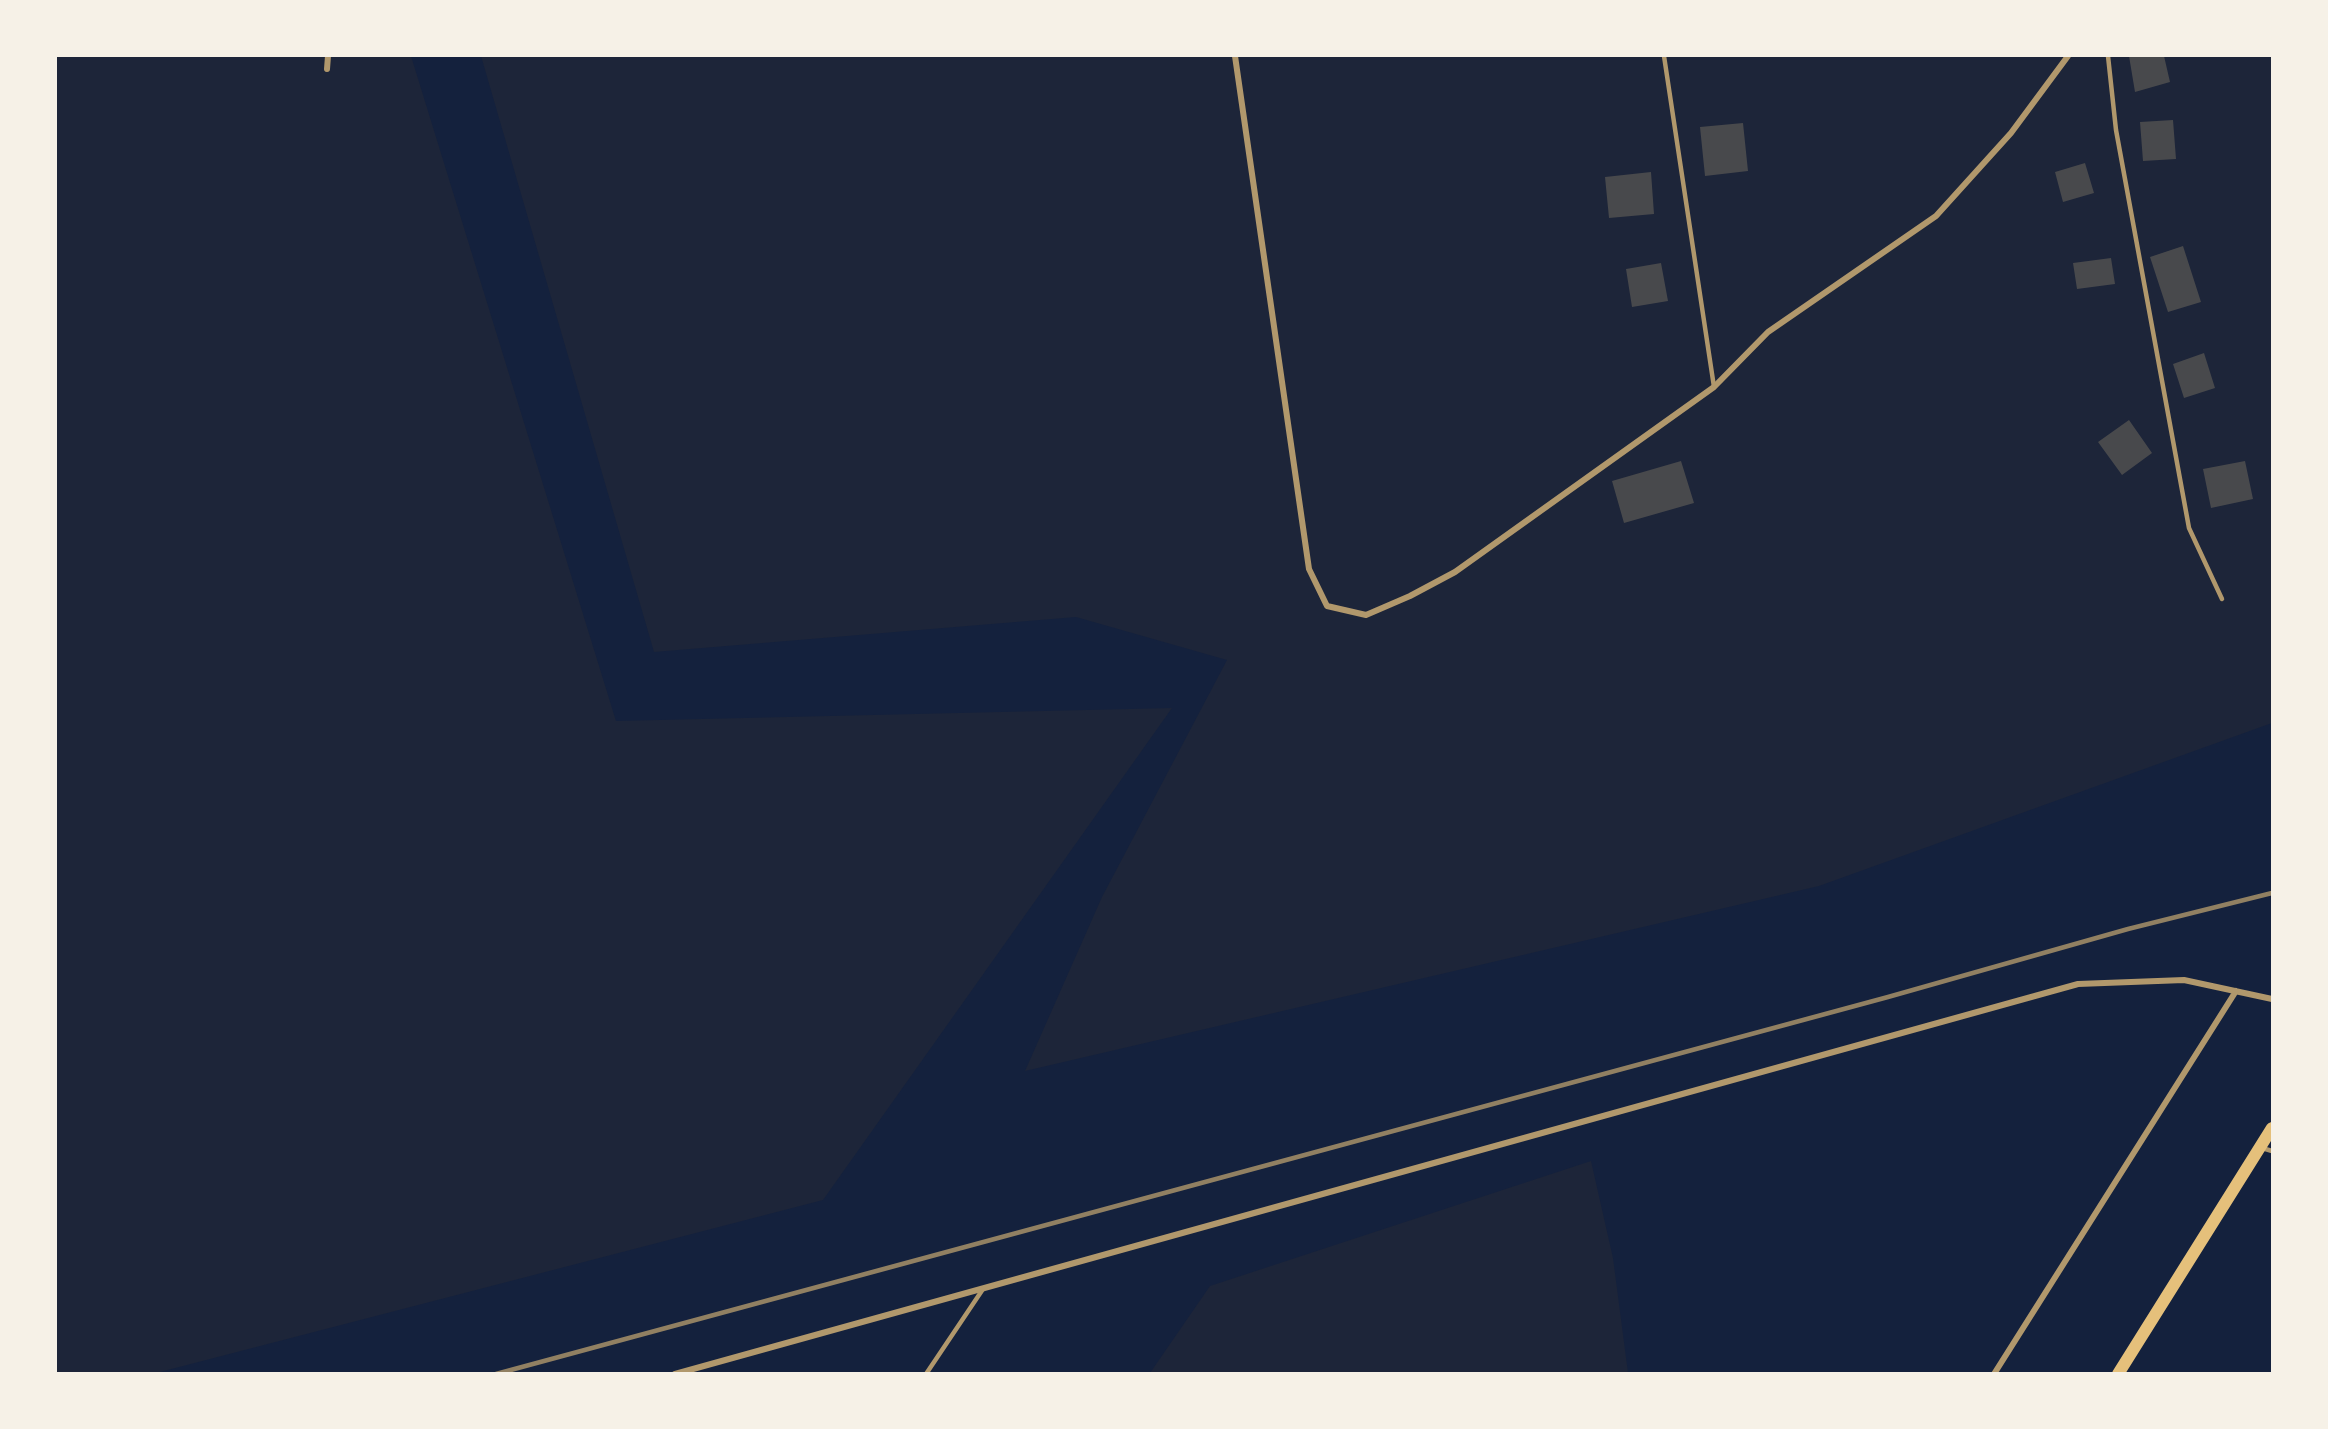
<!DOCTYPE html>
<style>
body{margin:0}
#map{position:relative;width:2328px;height:1429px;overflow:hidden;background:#14213d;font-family:"Sofia Sans Condensed",sans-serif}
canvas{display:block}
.frame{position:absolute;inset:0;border:57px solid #f6f1e7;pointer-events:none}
</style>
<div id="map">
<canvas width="2328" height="1429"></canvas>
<div class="frame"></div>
</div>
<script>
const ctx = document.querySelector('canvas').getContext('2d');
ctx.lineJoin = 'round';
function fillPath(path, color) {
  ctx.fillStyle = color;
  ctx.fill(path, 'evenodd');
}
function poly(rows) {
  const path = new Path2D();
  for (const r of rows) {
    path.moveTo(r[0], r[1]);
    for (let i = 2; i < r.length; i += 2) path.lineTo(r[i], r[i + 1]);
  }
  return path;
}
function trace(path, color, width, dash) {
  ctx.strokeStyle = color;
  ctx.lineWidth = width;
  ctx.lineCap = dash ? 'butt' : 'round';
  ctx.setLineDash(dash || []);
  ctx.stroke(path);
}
const green = poly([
 [56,56,411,56,616,721,1172,708,823,1200,156,1373,56,1373],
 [481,56,2272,56,2272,723,1819,886,1025,1071,1102,897,1227,660,1076,617,654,652],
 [1591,1161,1613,1258,1628,1373,1150,1373,1210,1286]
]);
const building = poly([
 [2129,56,2164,56,2170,82,2135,92],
 [2173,120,2176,159,2143,161,2140,122],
 [1743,123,1748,171,1705,176,1700,127],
 [2085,163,2094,193,2063,202,2055,172],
 [1651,172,1654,214,1609,218,1605,177],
 [2183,246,2201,302,2168,312,2150,257],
 [2111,258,2115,284,2077,289,2073,263],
 [1661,263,1668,301,1632,307,1626,269],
 [2204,353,2215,388,2184,398,2173,364],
 [2129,420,2152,453,2122,475,2098,442],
 [1681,461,1694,503,1624,523,1612,481],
 [2245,461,2253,499,2211,508,2203,469]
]);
const service = poly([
 [1664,56,1714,387],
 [2108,56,2116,130,2189,528,2222,599],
 [2262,1148,2272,1151],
 [926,1374,983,1289]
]);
const minor = poly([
 [1235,56,1309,569,1327,606,1366,615,1410,596,1455,572,1714,387,1768,332,1936,216,2011,133,2068,56],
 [327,69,328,56],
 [675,1374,2078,984,2184,980,2272,999],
 [1994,1374,2236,991]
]);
const secondary = poly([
 [2118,1374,2272,1128]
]);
const rail = poly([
 [496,1374,1888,997,2128,929,2272,893]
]);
fillPath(green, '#1d2539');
fillPath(building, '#48494c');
trace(service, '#b1986c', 4.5);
trace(minor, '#b1986c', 6);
trace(secondary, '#e5c07b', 12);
trace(rail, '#918062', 4.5);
</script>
